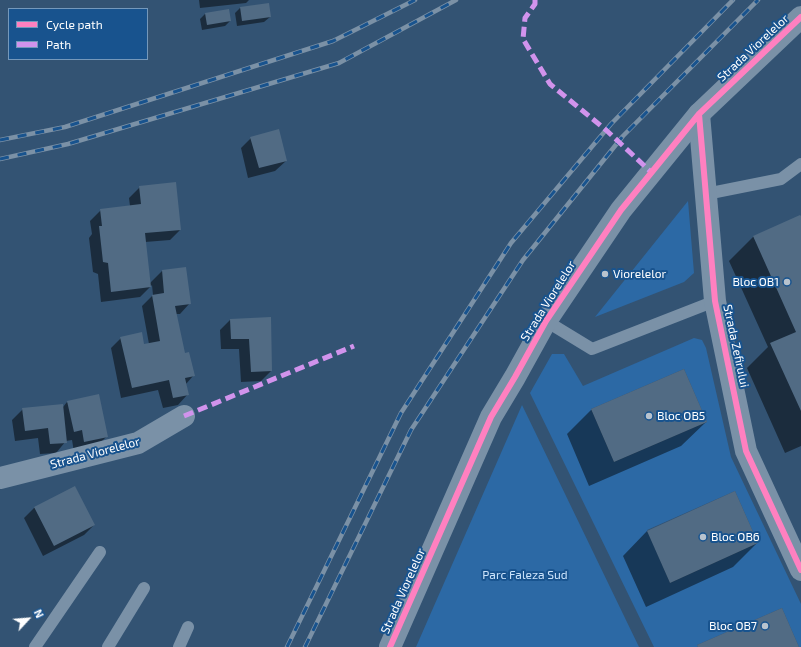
<!DOCTYPE html>
<style>
body{margin:0}
#map{position:relative;width:801px;height:647px;overflow:hidden;background:#335373;font-family:"Exo 2",sans-serif}
canvas{display:block}
.legend{position:absolute;left:8px;top:8px;width:140px;height:52px;box-sizing:border-box;background:#18538e;border:1px solid #7498bb;margin:0;padding:5px 7px;list-style:none;font-size:12px;color:#fff}
.legend li{display:flex;align-items:center;gap:8px;height:20px}
.legend b{width:20px;border:1px solid #7498bb}
.north{position:absolute;left:8px;top:599px;width:40px;height:40px;-webkit-text-stroke:3px #18538e;paint-order:stroke;rotate:64deg;font-size:11px;font-weight:700;line-height:16px;text-align:center;color:#fff}
.north::after{content:'';display:block;margin:auto;width:14px;height:18px;background:#fff;clip-path:polygon(50% 0,100% 100%,50% 72%,0 100%)}
</style>
<div id="map">
<canvas width="801" height="647"></canvas>
<ul class="legend">
<li><b style="height:5px;background:#ff80c0"></b>Cycle path</li>
<li><b style="height:5px;background:#d193ec"></b>Path</li>
</ul>
<div class="north">N</div>
</div>
<script>
const ctx = document.querySelector('canvas').getContext('2d');
ctx.lineJoin = 'round';
function fillPath(path, color) {
  ctx.fillStyle = color;
  ctx.fill(path, 'evenodd');
}
function poly(rows) {
  const path = new Path2D();
  for (const r of rows) {
    path.moveTo(r[0], r[1]);
    for (let i = 2; i < r.length; i += 2) path.lineTo(r[i], r[i + 1]);
  }
  return path;
}
function trace(path, color, width, dash) {
  ctx.strokeStyle = color;
  ctx.lineWidth = width;
  ctx.lineCap = dash ? 'butt' : 'round';
  ctx.setLineDash(dash || []);
  ctx.stroke(path);
}
function drawText(font, color, halo, rows, align = 'center') {
  ctx.font = font + ' "Exo 2",sans-serif';
  ctx.lineWidth = 4;
  ctx.setLineDash([]);
  ctx.textBaseline = 'middle';
  ctx.strokeStyle = halo;
  ctx.fillStyle = color;
  for (const [text, x, y, turn = 0] of rows) {
    ctx.save();
    ctx.translate(x, y);
    ctx.rotate((+turn || 0) * Math.PI / 180);
    ctx.textAlign = isNaN(turn) ? turn : align;
    if (halo) ctx.strokeText(text, 0, 0);
    ctx.fillText(text, 0, 0);
    ctx.restore();
  }
}
const green = poly([
 [688,201,694,273,684,282,595,317],
 [694,338,702,340,706,348,731,457,801,604,801,647,799,647,782,608,697,645,698,647,654,647,530,393,552,354,564,354,583,386],
 [684,369,707,422,614,462,591,409],
 [735,491,758,543,670,583,647,530],
 [522,405,639,647,416,647]
]);
const shadow = poly([
 [199,0,249,0,246,3,200,8],
 [240,8,270,17,264,22,237,26,235,13],
 [205,14,230,21,225,26,202,30,200,19],
 [251,138,286,161,275,171,248,178,241,148],
 [140,187,180,230,170,240,145,242,150,283,162,271,185,268,190,303,180,314,176,314,184,354,193,376,186,384,188,394,178,405,163,408,158,390,121,398,111,348,121,338,144,345,149,344,142,306,153,295,152,285,140,297,101,302,98,274,93,272,89,238,92,234,90,221,101,210,130,206,129,198],
 [801,218,801,446,785,453,747,368,768,347,729,261,754,236],
 [270,318,271,371,261,381,241,382,239,349,221,349,220,330,230,320],
 [684,371,706,422,681,446,589,486,567,434,591,410],
 [67,402,106,437,96,447,74,452,72,440,66,441,56,453,40,454,38,438,15,441,12,420,23,409,63,407],
 [75,487,94,525,84,535,43,556,24,518,34,508],
 [647,531,757,543,733,567,646,607,623,556]
]);
const building = poly([
 [269,3,271,17,242,21,240,7],
 [229,9,231,21,207,25,205,13],
 [279,129,287,161,259,168,250,137],
 [176,182,181,230,145,233,151,287,111,292,108,263,103,262,99,226,102,226,100,209,141,204,139,186],
 [800,215,801,216,801,411,770,343,796,332,753,236],
 [186,267,191,304,175,306,185,353,189,352,195,376,185,378,189,395,173,398,169,380,132,388,120,337,142,332,144,344,160,341,152,295,164,293,162,270],
 [271,317,272,371,251,372,249,339,231,339,230,319],
 [684,369,707,422,614,462,591,409],
 [99,394,108,437,84,442,82,430,74,432,67,401],
 [63,404,67,443,50,444,48,428,25,431,22,408],
 [75,486,95,525,54,546,34,507],
 [735,491,758,543,670,583,647,531],
 [782,608,799,647,698,647,697,645]
]);
const service = poly([
 [706,194,781,179,801,164],
 [546,321,592,349,715,301],
 [35,647,100,552],
 [108,647,144,588],
 [179,647,188,627]
]);
const minor = poly([
 [699,114,715,301,746,451,801,570],
 [0,478,138,443,184,416]
]);
const tertiary = poly([
 [390,647,491,417,515,377,546,321,621,210,699,114,801,17]
]);
const rail = poly([
 [0,140,65,127,333,41,415,0],
 [0,159,68,144,339,63,456,0],
 [287,647,401,413,511,243,611,124,733,0],
 [305,647,411,430,523,260,623,136,758,0]
]);
const quiet = poly([
 [535,0,535,4,525,18,523,39,550,84,606,130,651,172],
 [184,416,354,346]
]);
const cycleway = poly([
 [699,114,715,301,746,451,801,570],
 [390,647,491,417,515,377,546,321,621,210,699,114,801,17]
]);
const markers = [
 [605,274,4,"#b8c3ce"],
 [787,282,4,"#b8c3ce"],
 [649,416,4,"#b8c3ce"],
 [703,537,4,"#b8c3ce"],
 [765,626,4,"#b8c3ce"]
];
const streetNames = [
 ["Strada Viorelelor",753,48,-43],
 ["Strada Viorelelor",548,301,-58],
 ["Strada Zefirului",736,346,78],
 ["Strada Viorelelor",95,453,-15],
 ["Strada Viorelelor",403,591,-66]
];
const poiNames = [
 ["Viorelelor",613,274],
 ["Bloc OB1",779,282,"right"],
 ["Bloc OB5",657,416],
 ["Bloc OB6",711,537],
 ["Bloc OB7",757,626,"right"]
];
const parkNames = [
 ["Parc Faleza Sud",525,575]
];
fillPath(green, '#2c69a5');
fillPath(shadow, '#0007');
fillPath(building, '#516b84');
trace(service, '#7a91a7', 12);
trace(minor, '#7a91a7', 22);
trace(tertiary, '#7a91a7', 22);
trace(rail, '#7b91a6', 4.5);
trace(rail, '#18538e', 3, [9]);
trace(quiet, '#d193ec', 5, [10, 5]);
trace(cycleway, '#ff80c0', 6);
for (const [x, y, r, color] of markers) {
  const dot = new Path2D();
  dot.arc(x, y, r, 0, 2 * Math.PI);
  ctx.fillStyle = color;
  ctx.fill(dot);
  trace(dot, '#18538e', 1.5);
}
drawText('12px', '#fff', '#18538e', streetNames);
drawText('12px', '#fff', '#18538e', poiNames, 'left');
drawText('12px', '#cbe3fb', '#18538e', parkNames);
</script>
